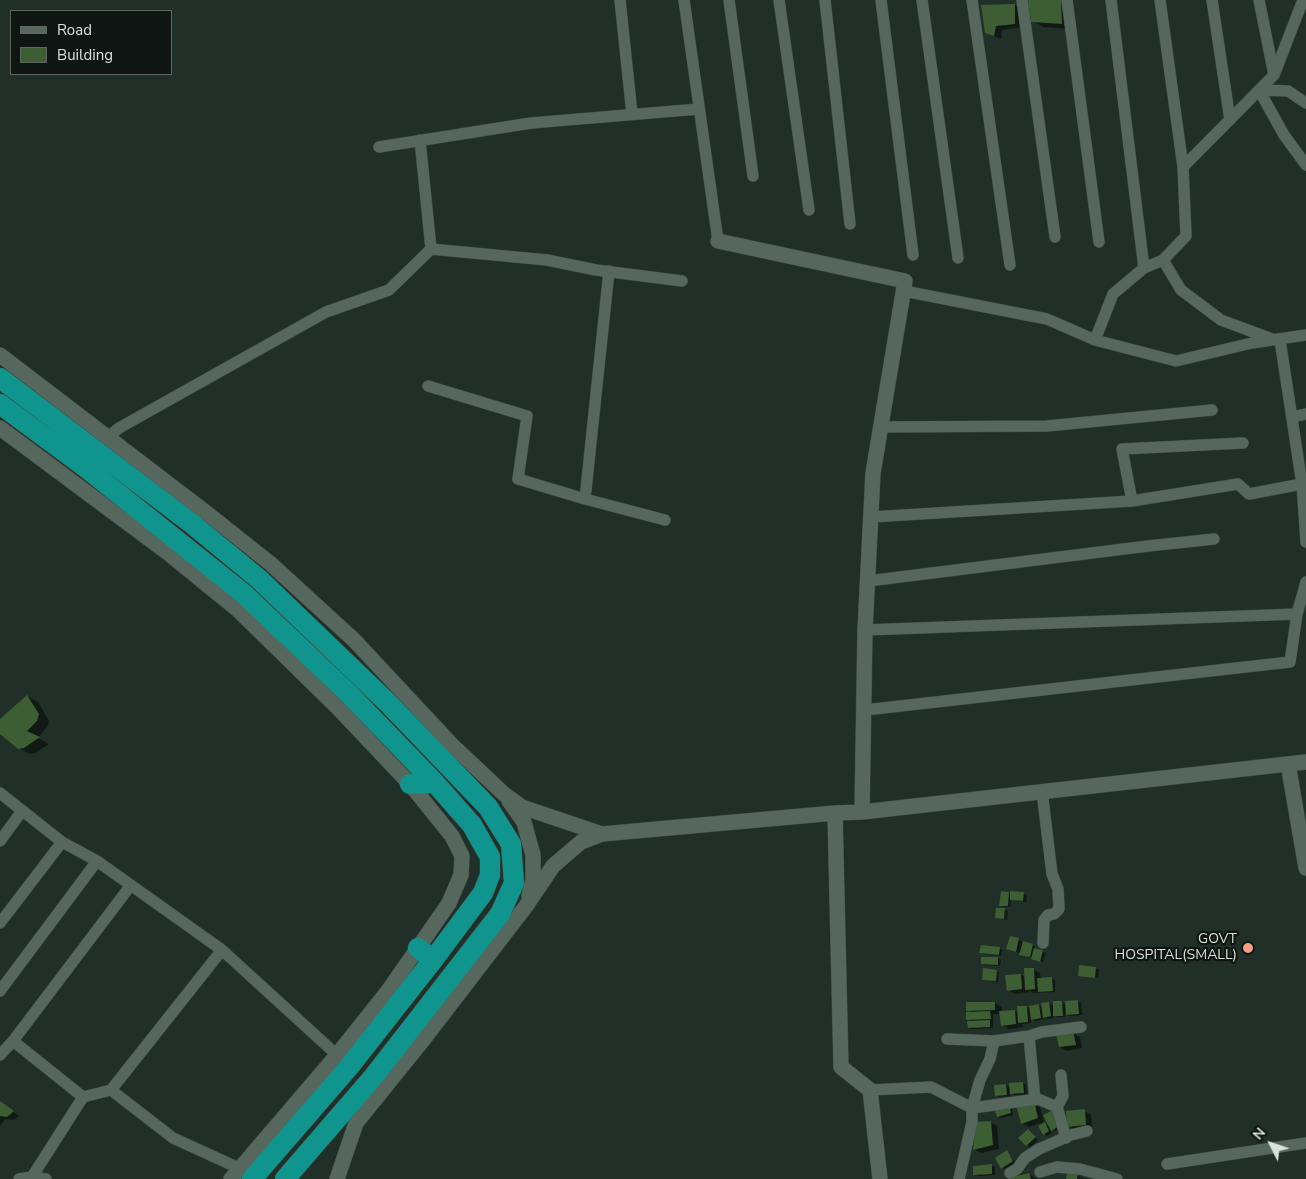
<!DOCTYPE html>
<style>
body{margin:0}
#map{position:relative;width:1306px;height:1179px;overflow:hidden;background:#202f28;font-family:"Nunito Sans",sans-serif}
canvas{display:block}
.legend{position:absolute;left:10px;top:10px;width:162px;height:65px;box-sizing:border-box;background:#0f1512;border:1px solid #606763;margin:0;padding:6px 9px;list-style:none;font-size:15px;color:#d9e2dd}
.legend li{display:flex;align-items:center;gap:10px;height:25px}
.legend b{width:25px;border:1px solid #606763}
.north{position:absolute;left:1246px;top:1119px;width:50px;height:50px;-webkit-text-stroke:4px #0f1512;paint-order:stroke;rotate:311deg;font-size:14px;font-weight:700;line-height:20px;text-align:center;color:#d9e2dd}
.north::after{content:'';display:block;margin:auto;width:18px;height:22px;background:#d9e2dd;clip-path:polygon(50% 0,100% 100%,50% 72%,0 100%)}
</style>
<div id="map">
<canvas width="1306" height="1179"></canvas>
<ul class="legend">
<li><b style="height:6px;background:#56675e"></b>Road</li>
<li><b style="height:14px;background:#3d5d33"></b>Building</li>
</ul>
<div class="north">N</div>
</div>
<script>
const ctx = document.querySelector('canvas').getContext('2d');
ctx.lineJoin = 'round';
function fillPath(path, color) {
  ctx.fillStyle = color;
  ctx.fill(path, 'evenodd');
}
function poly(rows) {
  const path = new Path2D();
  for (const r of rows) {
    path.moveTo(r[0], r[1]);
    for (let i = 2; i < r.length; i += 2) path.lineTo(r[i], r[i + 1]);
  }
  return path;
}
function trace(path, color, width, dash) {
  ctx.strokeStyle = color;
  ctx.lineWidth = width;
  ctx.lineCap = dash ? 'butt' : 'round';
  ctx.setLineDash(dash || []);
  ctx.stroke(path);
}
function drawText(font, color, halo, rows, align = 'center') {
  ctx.font = font + ' "Nunito Sans",sans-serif';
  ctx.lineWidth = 4.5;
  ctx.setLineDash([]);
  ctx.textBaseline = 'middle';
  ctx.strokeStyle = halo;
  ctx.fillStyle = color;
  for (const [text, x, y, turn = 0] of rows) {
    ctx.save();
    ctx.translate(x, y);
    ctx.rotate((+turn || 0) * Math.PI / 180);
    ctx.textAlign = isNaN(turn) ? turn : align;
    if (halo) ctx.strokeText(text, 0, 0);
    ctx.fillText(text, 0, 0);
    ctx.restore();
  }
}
const shadow = poly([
 [1029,0,1071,0,1072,29,1043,27,1033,21],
 [1015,5,1022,9,1022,27,1002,30,1001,39,986,32],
 [27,696,38,702,49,721,47,727,38,738,49,744,35,753,30,754,19,748,0,726,0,721],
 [1009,893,1011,895,1012,893,1024,894,1027,895,1026,902,1011,900,1010,907,1004,907,1001,905],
 [1005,910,1008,911,1007,920,997,918],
 [1010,937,1033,945,1035,947,1035,949,1046,953,1043,962,1011,950],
 [999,948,1002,950,1001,956,981,953],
 [998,958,1001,960,1000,966,985,965,982,964],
 [1080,966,1099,969,1098,978,1079,975],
 [1033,969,1040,973,1041,979,1052,979,1055,980,1055,992,1033,993,1029,990,1029,992,1015,994,1008,990,1021,975,1026,978],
 [996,971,999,972,998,982,983,980],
 [1078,1001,1081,1003,1082,1015,1070,1016,1065,1013,1065,1017,1058,1017,1053,1015,1054,1018,1047,1019,1043,1017,1044,1019,1035,1021,1031,1018,1031,1023,1022,1024,1023,1027,1009,1029,1002,1025,1001,1014,993,1014,993,1028,972,1029,969,1028,972,1022,967,1019,973,1013,968,1010,968,1003,995,1003,1002,1007,1002,1012,1015,1011,1019,1013,1027,1007,1031,1009,1039,1005,1043,1008,1049,1004,1054,1006,1061,1002,1066,1005],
 [1073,1033,1080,1037,1082,1048,1067,1051,1060,1047],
 [1023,1083,1026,1085,1027,1094,1015,1095,1009,1092,1010,1096,999,1097,996,1095,1006,1085,1011,1088],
 [0,1102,19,1116,14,1120,5,1119,0,1126],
 [1034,1103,1040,1107,1044,1122,1029,1127,1022,1123],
 [1009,1107,1012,1108,1013,1115,1001,1118,998,1117],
 [1084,1111,1091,1115,1092,1128,1075,1130,1069,1126],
 [990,1122,997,1126,999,1149,981,1153,974,1149],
 [1045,1124,1050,1127,1063,1127,1055,1131,1049,1128,1052,1133,1047,1136,1044,1134],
 [1031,1132,1038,1140,1030,1147,1020,1138],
 [1007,1152,1016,1163,1005,1169,1002,1168],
 [992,1166,995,1167,995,1175,978,1176,975,1174],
 [1029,1174,1036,1179,1012,1179],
 [1077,1175,1084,1179,1067,1179]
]);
const building = poly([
 [1028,0,1061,0,1062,24,1031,22],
 [1015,4,1015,24,996,26,994,36,985,33,981,5],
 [27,695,39,714,37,721,27,731,40,737,24,748,18,749,0,734,0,719],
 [1001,891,1009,892,1008,906,999,906],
 [1010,891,1024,892,1023,901,1010,900],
 [996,908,1005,908,1004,919,995,918],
 [1010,936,1019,938,1016,952,1006,949],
 [1023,941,1033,944,1030,957,1019,955],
 [981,945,1000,947,999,955,979,953],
 [1034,948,1043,950,1040,962,1031,959],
 [981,957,998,957,998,965,981,964],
 [1079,965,1096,967,1095,978,1078,976],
 [983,968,997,970,996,981,982,980],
 [1024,968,1034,968,1035,989,1025,990],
 [1021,974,1022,989,1007,991,1005,975],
 [1052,977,1053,991,1038,992,1037,978],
 [1078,1000,1079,1014,1066,1015,1065,1001],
 [1053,1001,1062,1001,1063,1016,1053,1016],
 [966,1002,995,1002,995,1010,966,1011],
 [1049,1002,1051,1016,1043,1018,1041,1003],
 [1039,1004,1041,1018,1031,1020,1029,1006],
 [1017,1006,1027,1006,1028,1022,1018,1023],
 [1015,1010,1016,1024,1001,1026,999,1011],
 [990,1011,991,1019,966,1020,966,1012],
 [990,1020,990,1027,968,1028,967,1021],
 [1073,1031,1076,1045,1059,1047,1056,1034],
 [1023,1082,1024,1093,1010,1094,1009,1083],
 [1006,1084,1007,1095,995,1096,994,1085],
 [0,1101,14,1111,7,1117,0,1116],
 [1034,1101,1038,1118,1021,1124,1016,1105],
 [1009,1105,1011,1113,997,1117,994,1108],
 [1085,1109,1086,1125,1067,1127,1066,1111],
 [1053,1110,1061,1125,1051,1131,1043,1115],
 [991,1121,993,1145,973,1150,976,1122],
 [1045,1122,1049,1131,1043,1135,1038,1126],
 [1028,1129,1036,1137,1026,1146,1018,1138],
 [1007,1150,1013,1161,1001,1169,995,1158],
 [992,1164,992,1174,973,1175,973,1166],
 [1067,1172,1078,1174,1077,1179,1066,1179],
 [1029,1173,1031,1179,1009,1179,1009,1178]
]);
const street = poly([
 [620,0,632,114],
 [684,0,718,241],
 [729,0,753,176],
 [779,0,809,210],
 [825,0,850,224],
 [881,0,913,255],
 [922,0,958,258],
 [972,0,1010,265],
 [1022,0,1055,237],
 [1067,0,1099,242],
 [1111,0,1144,268],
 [1160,0,1183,167],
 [1212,0,1230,120],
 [1259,0,1274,75],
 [1259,90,1284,135,1306,165],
 [1259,90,1288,91,1306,103],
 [420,140,431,249,547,260,596,270,682,281],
 [379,147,531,123,699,109],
 [1163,260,1181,290,1221,320,1272,339],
 [609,271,585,499,665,520],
 [904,291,1047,319,1095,340,1176,361,1252,343,1306,335],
 [1095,340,1113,294,1144,268,1163,260,1186,236,1183,167,1274,75,1303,0],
 [1280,340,1302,484,1306,485],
 [428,386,527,416,518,479,585,499],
 [1292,417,1306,414],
 [881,427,1047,426,1212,410],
 [108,437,119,428,326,312,389,290,431,249],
 [1243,443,1122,449,1132,501,1238,484,1249,494,1302,484,1306,542],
 [871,517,1132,501],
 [868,581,1148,546,1214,539],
 [865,630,1297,614],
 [865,710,1290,662,1297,614,1306,582],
 [1042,791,1052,874,1058,889,1059,909,1054,914,1048,915,1044,920,1043,943],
 [0,793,62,842,97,861,222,950],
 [0,841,22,811],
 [0,923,62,842],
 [0,991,97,861],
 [1029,1036,1035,1100],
 [947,1039,994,1041,1029,1036,1042,1032,1081,1027],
 [0,1055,13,1041],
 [1061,1075,1063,1096,1057,1107,1066,1138],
 [870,1090,931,1087,972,1108,1038,1099,1057,1107],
 [83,1097,13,1041,131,885],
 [1167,1164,1306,1143],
 [241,1169,173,1138,111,1090,222,950,337,1055],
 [1040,1172,1057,1167,1080,1169,1117,1179],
 [1010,1173,1017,1169,1025,1158,1039,1149,1071,1135,1087,1131],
 [32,1177,83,1097,111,1090],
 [19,1179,32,1177,46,1179],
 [959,1179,972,1122,972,1108,980,1080,990,1059,994,1041]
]);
const secondary = poly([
 [718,241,905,281,873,473,865,630,862,812],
 [0,355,208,514,271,564,354,640,452,745,504,794,522,807,602,834],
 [0,428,168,553,238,610,339,709,410,784,452,836,462,856,461,875,449,903,418,948,388,991,337,1055,231,1179],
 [1288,764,1306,868],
 [509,801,524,822,533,855,533,879,529,896],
 [835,813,841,1067,870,1090,880,1179],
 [337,1179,356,1123,423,1040,526,906,553,866,581,842,602,834,835,813,862,812,1306,762]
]);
const highway = poly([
 [0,378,191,523,259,579,389,704,488,807,511,844,514,883,500,914,374,1076,285,1179],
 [0,404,85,467,244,594,349,694,435,783,472,825,490,857,490,875,483,893,433,960,349,1067,252,1179],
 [410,784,435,783],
 [418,948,433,960]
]);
const markers = [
 [1248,948,6,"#f39f83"]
];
const poiNames = [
 ["GOVT",1237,940],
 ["HOSPITAL(SMALL)",1237,956]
];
fillPath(shadow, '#0007');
fillPath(building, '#3d5d33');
trace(street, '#3f4c45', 12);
trace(secondary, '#3f4c45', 16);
trace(highway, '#3f4c45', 21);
trace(street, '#56675e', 11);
trace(secondary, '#56675e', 15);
trace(highway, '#0f958d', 20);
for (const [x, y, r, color] of markers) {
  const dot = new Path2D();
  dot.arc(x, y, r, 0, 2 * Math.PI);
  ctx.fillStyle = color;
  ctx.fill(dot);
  trace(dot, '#0f1512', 2);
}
drawText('14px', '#d9e2dd', '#0f1512', poiNames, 'right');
</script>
